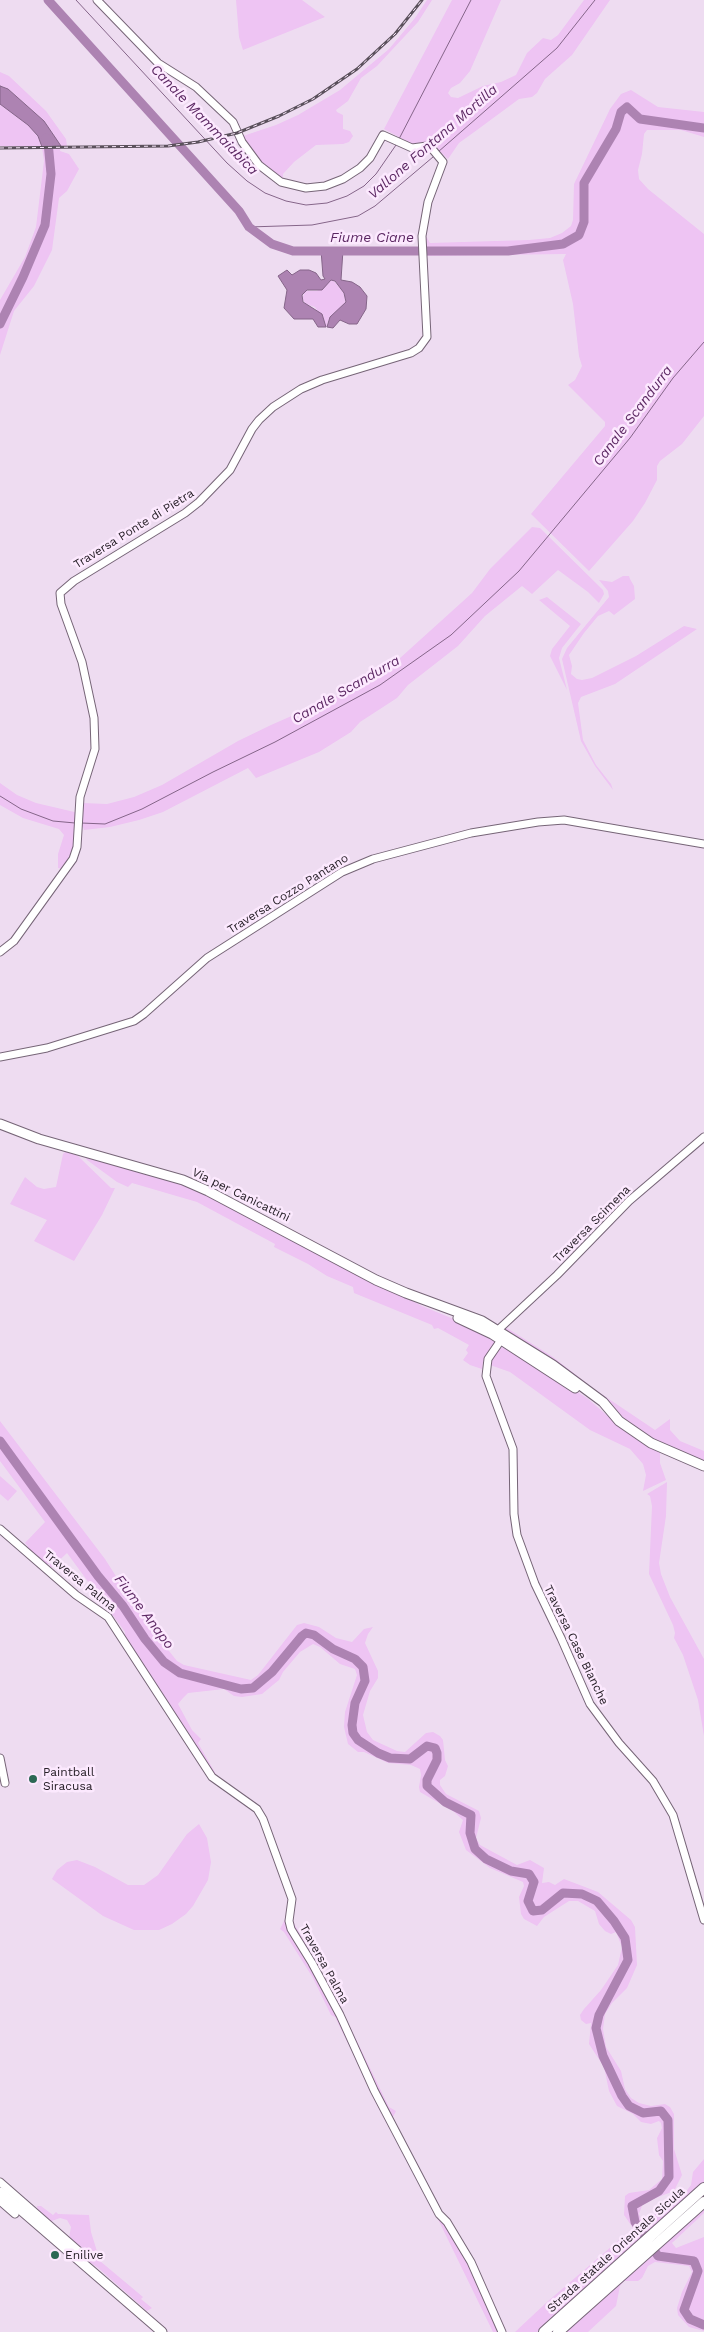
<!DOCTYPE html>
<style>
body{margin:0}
canvas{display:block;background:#eedcf1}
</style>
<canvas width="704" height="2332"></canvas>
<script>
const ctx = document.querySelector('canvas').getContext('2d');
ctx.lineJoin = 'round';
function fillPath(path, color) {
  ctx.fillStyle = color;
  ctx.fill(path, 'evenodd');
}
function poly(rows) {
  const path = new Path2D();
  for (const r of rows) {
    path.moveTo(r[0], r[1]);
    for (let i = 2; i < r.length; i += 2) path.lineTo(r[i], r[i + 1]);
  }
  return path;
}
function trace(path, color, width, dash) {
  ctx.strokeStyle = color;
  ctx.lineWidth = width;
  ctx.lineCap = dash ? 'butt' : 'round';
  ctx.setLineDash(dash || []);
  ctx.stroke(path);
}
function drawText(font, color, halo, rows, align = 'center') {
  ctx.font = font + ' "Work Sans",sans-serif';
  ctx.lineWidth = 5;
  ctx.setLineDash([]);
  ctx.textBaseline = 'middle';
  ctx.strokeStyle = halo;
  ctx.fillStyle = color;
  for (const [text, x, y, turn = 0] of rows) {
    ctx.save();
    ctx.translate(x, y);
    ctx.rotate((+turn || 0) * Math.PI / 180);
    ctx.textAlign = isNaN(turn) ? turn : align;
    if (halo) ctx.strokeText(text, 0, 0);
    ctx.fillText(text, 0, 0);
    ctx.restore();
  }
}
const green = poly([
 [236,0,302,0,325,17,243,50,239,37],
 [427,0,432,0,418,22,377,66,361,78,348,101,336,110,337,112,343,115,343,129,350,131,353,136,349,142,343,144,316,145,294,162,283,174,283,178,277,176,262,165,243,136,276,125,298,115,340,90,389,49,415,18],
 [452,0,501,0,470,71,460,83,451,88,448,93,451,97,458,98,483,86,501,82,516,75,527,53,543,38,551,40,558,35,584,0,610,0,572,55,545,79,537,93,532,97,519,99,477,130,459,143,448,159,431,143,412,144,384,129],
 [0,72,9,76,46,111,66,139,67,146,61,146,60,151,69,154,79,169,67,191,59,198,52,250,34,286,14,311,0,355,0,300,25,257,36,227,44,161,42,147,0,146,0,104,28,125,38,136,42,147,61,146,44,121,8,89,0,86],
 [631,90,658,107,704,112,704,137,681,130,647,130,644,134,642,154,638,170,639,179,648,189,704,234,704,416,682,444,660,461,657,466,657,480,645,503,633,521,589,571,531,514,605,426,605,422,568,385,575,380,582,366,579,356,573,304,563,260,566,254,424,256,424,240,426,236,430,243,529,240,550,238,562,233,571,226,573,220,574,184,610,109,621,94],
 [331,280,334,281,344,293,346,302,328,321,327,327,315,307,306,304,302,299,305,291,317,291],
 [532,527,540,528,603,590,604,594,599,603,588,592,558,570,532,594,522,586,485,616,458,646,408,685,397,698,360,722,351,732,319,752,256,778,248,768,163,812,139,820,110,827,84,830,83,827,76,827,74,848,63,869,58,868,58,854,64,835,59,829,23,818,0,805,0,783,17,795,36,803,83,814,83,803,107,804,134,797,162,785,238,741,271,725,369,682,389,668,472,593,490,569],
 [623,576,629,576,630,579,634,586,635,599,614,615,609,611,598,616,584,633,569,655,572,666,571,674,577,679,582,680,592,678,636,656,684,626,697,629,615,684,581,697,578,703,583,740,596,765,611,784,613,790,595,766,581,741,562,659,567,648,609,597,608,591,599,580,612,582],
 [547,597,581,624,562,648,559,658,567,690,550,656,552,649,570,626,539,600],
 [66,1151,78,1156,111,1188,115,1188,102,1215,74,1261,34,1241,47,1220,10,1204,25,1177,37,1187,44,1189,56,1187,63,1154],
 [85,1156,198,1190,422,1306,466,1324,493,1338,495,1342,494,1346,483,1362,482,1369,470,1365,463,1360,468,1353,466,1350,469,1345,438,1328,434,1329,432,1325,354,1293,353,1287,327,1276,308,1264,274,1247,275,1244,197,1202,132,1183,128,1187,117,1182,87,1160],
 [507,1325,507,1328,553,1357,594,1389,655,1430,670,1419,670,1430,680,1441,704,1451,704,1462,644,1435,505,1330,504,1329],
 [503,1347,512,1351,587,1398,618,1425,660,1453,660,1463,666,1480,643,1491,646,1475,643,1464,630,1449,590,1430,510,1372,490,1365,498,1349],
 [0,1421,105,1559,142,1617,177,1661,184,1665,251,1680,258,1675,297,1625,304,1623,319,1627,336,1638,352,1642,364,1629,373,1627,368,1634,365,1643,378,1671,378,1678,370,1691,363,1715,367,1732,373,1740,397,1751,405,1752,426,1733,433,1732,440,1736,443,1740,445,1760,448,1766,445,1776,440,1780,440,1785,446,1794,479,1811,481,1818,476,1838,480,1845,517,1865,530,1860,544,1868,542,1883,549,1882,555,1885,564,1879,598,1892,631,1920,635,1927,637,1965,627,1988,612,2003,605,2014,603,2029,606,2047,621,2071,625,2089,631,2098,639,2103,651,2106,665,2104,670,2107,674,2114,674,2149,682,2175,674,2191,643,2203,639,2214,642,2222,647,2226,650,2219,655,2214,682,2197,691,2185,693,2172,704,2159,704,2213,672,2243,676,2248,704,2237,704,2331,689,2327,678,2315,677,2308,682,2292,692,2272,689,2266,655,2262,648,2266,642,2278,638,2281,624,2281,620,2286,616,2306,588,2332,565,2332,632,2257,626,2251,537,2332,515,2332,547,2302,619,2240,630,2235,633,2228,624,2215,625,2196,629,2193,649,2190,662,2179,663,2161,659,2155,657,2138,662,2128,661,2123,659,2121,651,2124,641,2122,633,2114,617,2106,609,2091,604,2067,589,2044,591,2023,586,2024,581,2020,580,2015,584,2009,601,1990,618,1965,622,1947,616,1932,611,1934,605,1931,599,1924,595,1911,578,1901,569,1901,544,1917,537,1926,524,1919,521,1914,519,1897,524,1886,523,1882,490,1868,466,1850,459,1832,463,1820,453,1811,420,1792,419,1787,421,1775,420,1769,411,1765,388,1763,364,1752,358,1752,348,1744,344,1727,345,1712,357,1675,355,1669,340,1664,320,1647,313,1644,300,1652,283,1672,279,1680,262,1694,242,1697,234,1696,224,1689,188,1693,183,1698,178,1704,192,1730,201,1739,198,1743,217,1776,214,1776,125,1642,125,1632,67,1553,50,1569,50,1564,46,1564,26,1548,28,1546,25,1543,45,1522,0,1461],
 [0,1476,17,1491,8,1501,0,1494],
 [667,1482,666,1516,659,1563,661,1574,670,1597,704,1659,704,1736,698,1700,683,1655,674,1638,675,1633,673,1625,649,1574,652,1506,650,1496,647,1494],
 [199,1824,207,1838,211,1862,208,1880,193,1906,186,1914,172,1924,159,1930,134,1930,103,1916,52,1879,57,1870,67,1862,77,1860,95,1867,128,1885,144,1885,158,1875,187,1834],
 [285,1919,287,1929,311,1965,338,2016,372,2092,335,2017,331,2015,313,1978,284,1932,280,1929],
 [292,1920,333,1992,389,2107,396,2111,392,2119,294,1929],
 [37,2206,41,2206,53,2215,56,2212,58,2214,89,2215,91,2232,100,2261,143,2297,141,2299,152,2308,147,2311,97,2267,82,2258,85,2253,69,2238,71,2227,67,2220,60,2218,49,2222,38,2212],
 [435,2213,445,2223,469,2265,499,2332,493,2332]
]);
const water = poly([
 [0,86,8,89,44,121,61,146,42,147,38,136,28,125,0,104,0,86],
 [321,250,343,250,341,280,352,282,360,287,367,296,366,309,357,324,349,324,340,320,333,328,327,327,330,317,346,302,344,293,335,281,331,280,322,290,307,290,302,295,303,302,322,314,326,327,318,327,313,319,294,319,284,308,287,290,278,276,287,270,292,275,300,270,309,270,316,273,321,280,325,279,323,276,321,250]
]);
const stream = poly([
 [76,0,227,163,247,181,265,193,286,201,306,205,327,203,347,196,364,186,376,174,396,145],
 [399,139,471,0],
 [438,152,557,48,595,0],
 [249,227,312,225,358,216,375,206,433,157],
 [0,796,21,809,53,821,75,823],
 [81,823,105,824,142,809,213,772,275,742,380,685,451,635,519,571,630,438,673,378,704,342]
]);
const river = poly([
 [48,0,239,211,249,227,272,244,293,251,508,251,563,244,579,235,584,222,584,183,616,129,621,112,627,107,640,119,704,128],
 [0,324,23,277,45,225,51,174,48,142,46,138],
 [0,1441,98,1576,123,1606,145,1639,164,1662,180,1673,241,1689,253,1688,272,1672,302,1636,306,1633,314,1635,333,1649,355,1659,363,1667,365,1681,355,1703,352,1725,353,1733,358,1740,378,1753,390,1758,410,1759,427,1746,435,1748,437,1753,437,1760,427,1780,427,1786,445,1802,471,1815,470,1833,475,1849,486,1859,511,1871,529,1874,534,1882,528,1901,533,1911,542,1910,563,1893,582,1894,597,1901,614,1921,625,1938,628,1960,599,2015,596,2028,603,2056,622,2096,629,2106,643,2113,661,2111,668,2120,669,2177,659,2191,632,2206,635,2222,658,2256,694,2261,698,2271,684,2310,690,2319,704,2325]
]);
const minor = poly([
 [0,952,14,941,73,859,77,847,80,797,95,749,94,718,82,662,61,604,60,593,74,581,185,513,199,502,230,470,252,429,259,420,273,407,301,389,322,380,411,353,419,348,427,337,422,236,428,202,443,162,433,150,427,146,412,148,383,135,370,158,360,168,343,179,325,186,306,188,281,182,259,165,242,142,233,122,196,87,158,63,97,0],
 [0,1057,47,1048,134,1021,144,1014,207,958,342,872,373,859,471,833,538,822,564,820,704,844],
 [498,1330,557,1275,629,1201,704,1137],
 [501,1340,488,1359,486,1376,513,1449,514,1514,517,1535,535,1584,561,1638,590,1704,619,1743,653,1781,673,1815,704,1920],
 [0,1529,76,1595,108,1617,212,1777,257,1809,263,1819,292,1899,289,1921,291,1929,312,1963,340,2015,374,2090,439,2214,447,2222,471,2262,502,2332],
 [0,1758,5,1783],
 [0,2182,80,2252],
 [0,2201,15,2214]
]);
const major = poly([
 [0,1124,39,1139,183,1180,208,1191,376,1280,406,1293,482,1321,553,1365,603,1402,619,1421,651,1443,704,1466],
 [458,1318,492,1334,575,1388],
 [0,2192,162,2332]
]);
const highway = poly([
 [544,2332,704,2188],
 [558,2332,704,2202]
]);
const rail = poly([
 [0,148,168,146,198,142,237,133,279,116,313,99,357,69,395,34,422,0]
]);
const markers = [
 [33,1779,5,"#2b6854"],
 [55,2255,5,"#2b6854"]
];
const streetNames = [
 ["Traversa Ponte di Pietra",134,529,-32],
 ["Traversa Cozzo Pantano",288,894,-32],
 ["Via per Canicattini",241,1195,26],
 ["Traversa Scimena",592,1224,-45],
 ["Traversa Palma",80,1581,39],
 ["Traversa Case Bianche",576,1645,64],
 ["Traversa Palma",324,1964,61],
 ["Strada statale Orientale Sicula",616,2250,-42]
];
const poiNames = [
 ["Paintball",43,1772],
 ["Siracusa",43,1786],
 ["Enilive",65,2255]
];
const waterNames = [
 ["Canale Mammaiabica",204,120,46],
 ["Vallone Fontana Mortilla",433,142,-41],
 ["Fiume Ciane",372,238],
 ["Canale Scandurra",633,416,-53],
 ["Canale Scandurra",346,690,-30],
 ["Fiume Anapo",144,1612,53]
];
fillPath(green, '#eec4f3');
fillPath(water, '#ad83b2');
trace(water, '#856589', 1);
trace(stream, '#856589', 1);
trace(river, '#ad83b2', 9);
trace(minor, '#766577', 9);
trace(major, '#766577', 11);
trace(highway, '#766577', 12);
trace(minor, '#fff', 7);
trace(major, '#fff', 9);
trace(highway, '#fff', 10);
trace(rail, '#5a505b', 3);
trace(rail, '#fce9fe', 1, [4]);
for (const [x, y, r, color] of markers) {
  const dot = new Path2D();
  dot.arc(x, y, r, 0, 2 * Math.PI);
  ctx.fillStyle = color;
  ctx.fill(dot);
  trace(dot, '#fce9fe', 2);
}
drawText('12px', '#272028', '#fce9fe', streetNames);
drawText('12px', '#272028', '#fce9fe', poiNames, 'left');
drawText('italic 14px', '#5c2863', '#fce9fe', waterNames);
</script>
